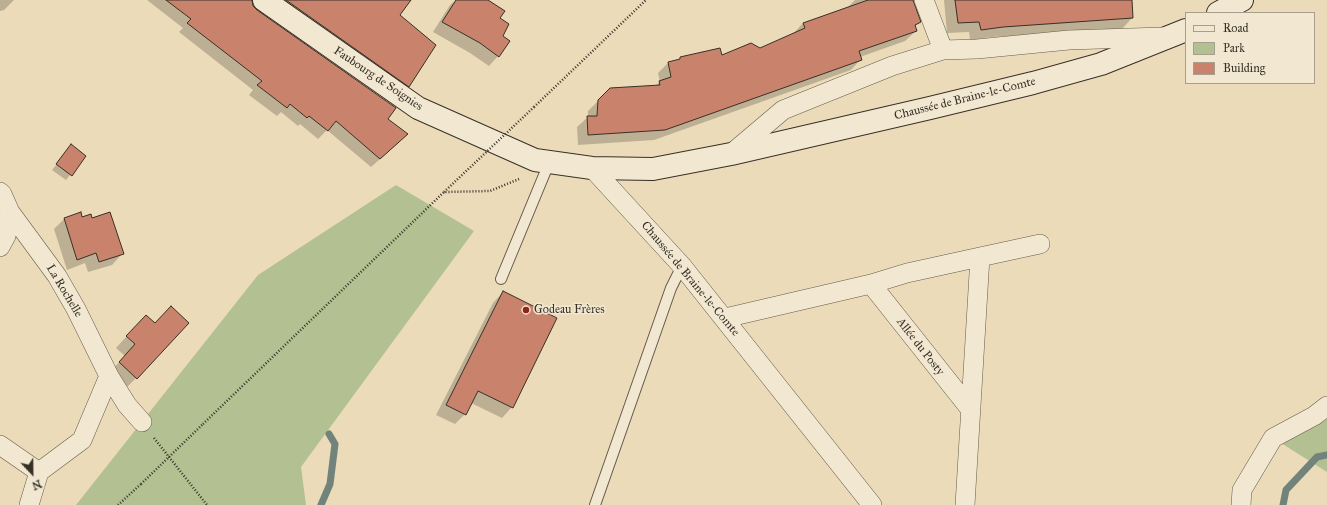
<!DOCTYPE html>
<meta charset="utf-8">
<style>
body{margin:0}
#map{position:relative;width:1327px;height:505px;overflow:hidden;background:#ebdbb9;font-family:"IM FELL Great Primer",serif}
canvas{display:block}
.legend{position:absolute;left:1185px;top:12px;width:130px;height:72px;box-sizing:border-box;background:#f2e8d2;border:1px solid #a79e8d;margin:0;padding:5px 7px;list-style:none;font-size:12px;color:#373026}
.legend li{display:flex;align-items:center;gap:8px;height:20px}
.legend b{width:20px;border:1px solid #a79e8d}
.north{position:absolute;left:12px;top:453px;width:40px;height:40px;-webkit-text-stroke:3px #f2e8d2;paint-order:stroke;rotate:158deg;font-size:11px;font-weight:700;line-height:16px;text-align:center;color:#373026}
.north::after{content:'';display:block;margin:auto;width:14px;height:18px;background:#373026;clip-path:polygon(50% 0,100% 100%,50% 72%,0 100%)}
</style>
<div id="map">
<canvas width="1327" height="505"></canvas>
<ul class="legend">
<li><b style="height:5px;background:#f2e8d2"></b>Road</li>
<li><b style="height:11px;background:#b3c192"></b>Park</li>
<li><b style="height:11px;background:#c9836c"></b>Building</li>
</ul>
<div class="north">N</div>
</div>
<script>
const ctx = document.querySelector('canvas').getContext('2d');
ctx.lineJoin = 'round';
function fillPath(path, color) {
  ctx.fillStyle = color;
  ctx.fill(path, 'evenodd');
}
function poly(rows) {
  const path = new Path2D();
  for (const r of rows) {
    path.moveTo(r[0], r[1]);
    for (let i = 2; i < r.length; i += 2) path.lineTo(r[i], r[i + 1]);
  }
  return path;
}
function trace(path, color, width, dash) {
  ctx.strokeStyle = color;
  ctx.lineWidth = width;
  ctx.lineCap = dash ? 'butt' : 'round';
  ctx.setLineDash(dash || []);
  ctx.stroke(path);
}
function drawText(font, color, halo, rows, align = 'center') {
  ctx.font = font + ' "IM FELL Great Primer",serif';
  ctx.lineWidth = 3;
  ctx.setLineDash([]);
  ctx.textBaseline = 'middle';
  ctx.strokeStyle = halo;
  ctx.fillStyle = color;
  for (const [text, x, y, turn = 0] of rows) {
    ctx.save();
    ctx.translate(x, y);
    ctx.rotate((+turn || 0) * Math.PI / 180);
    ctx.textAlign = isNaN(turn) ? turn : align;
    if (halo) ctx.strokeText(text, 0, 0);
    ctx.fillText(text, 0, 0);
    ctx.restore();
  }
}
const green = poly([
 [396,185,474,231,301,467,306,505,76,505,258,275],
 [1327,404,1327,472,1273,438]
]);
const shadow = poly([
 [0,0,14,0,4,10,0,11],
 [147,0,251,0,252,5,256,11,386,119,398,143,371,167,327,130,318,139,300,124,298,126,281,112,277,116,249,95,253,90,179,32,183,28],
 [265,0,401,0,399,16,409,86,400,95],
 [456,0,486,0,499,19,502,36,498,56,489,66,470,53,433,32,450,5],
 [855,0,912,0,920,22,914,27,916,31,905,41,860,57,861,59,851,70,654,140,578,145,577,127,588,117,588,111,610,89,655,86,660,82,658,73,668,63,679,60,681,58,721,56,760,49,793,34,803,23,850,7,849,6],
 [944,0,1131,0,1132,18,1122,29,992,37,970,40,969,32,947,33],
 [71,146,85,156,66,180,52,170],
 [80,214,82,218,92,219,122,254,112,265,88,272,85,263,67,270,54,229,64,219],
 [503,292,512,407,502,418,471,403,465,414,455,424,436,415,493,303],
 [136,326,136,378,126,388,109,373,125,356,116,348]
]);
const stream = poly([
 [321,505,330,484,335,444,329,434],
 [1283,505,1286,490,1317,457,1327,455]
]);
const building = poly([
 [166,0,252,0,253,6,257,10,396,108,388,119,408,134,380,159,336,121,328,131,309,116,307,118,290,104,287,108,257,85,262,81,187,23,191,19,166,0],
 [286,0,411,0,400,15,436,45,409,87,286,0],
 [456,0,488,0,505,11,500,18,509,24,503,36,510,41,499,57,480,43,442,22,456,0],
 [868,0,913,0,921,22,915,25,917,31,859,51,862,60,665,130,588,135,587,116,597,116,598,100,610,88,660,85,659,81,671,77,668,62,680,59,680,57,720,48,722,55,751,43,760,48,805,28,803,23,868,0],
 [955,0,1132,0,1133,18,1003,27,981,30,979,22,958,23,955,0],
 [71,144,86,156,72,176,56,164,71,144],
 [81,212,82,217,91,214,92,218,110,212,124,254,99,262,96,253,77,260,64,218,81,212],
 [503,291,557,318,513,408,478,391,466,415,446,405,503,291],
 [171,306,189,323,137,379,119,362,135,344,126,336,146,315,155,323,171,306]
]);
const path = poly([
 [534,107,646,0],
 [203,424,444,192,490,191,519,179],
 [154,438,207,505],
 [118,505,141,484]
]);
const lane = poly([
 [501,279,549,163],
 [595,505,671,288,682,266]
]);
const street = poly([
 [924,0,943,50],
 [731,154,783,110,892,66,943,50,977,49,1069,40,1162,37],
 [592,168,682,266,872,505],
 [0,192,2,194,10,212,57,276,76,309,109,376,127,405,142,422],
 [0,247,6,236,10,212],
 [980,257,1040,244],
 [871,284,971,410],
 [725,318,871,284,907,273,980,257,965,505],
 [0,445,39,472,82,440,109,376],
 [29,505,39,472],
 [1241,505,1242,490,1273,438,1314,416,1327,406]
]);
const secondary = poly([
 [264,0,418,108,535,160,592,168,653,169,731,154,930,108,1033,83,1101,64,1186,30],
 [1218,13,1242,0]
]);
const pathBridge = poly([
 [444,192,534,107],
 [141,484,203,424]
]);
const markers = [
 [526,310,4,"#8f2418"]
];
const streetNames = [
 ["Faubourg de Soignies",378,79,34],
 ["Chaussée de Braine-le-Comte",965,99,-14],
 ["Chaussée de Braine-le-Comte",690,279,50],
 ["La Rochelle",64,291,59],
 ["Allée du Posty",920,347,52]
];
const poiNames = [
 ["Godeau Frères",534,310]
];
fillPath(green, '#b3c192');
fillPath(shadow, '#0003');
trace(stream, '#71837b', 7);
fillPath(building, '#c9836c');
trace(building, '#373026', 1);
trace(lane, '#645b4b', 12);
trace(street, '#645b4b', 20);
trace(secondary, '#373026', 24);
trace(path, '#373026', 2.5, [1, 2]);
trace(lane, '#f2e8d2', 10);
trace(street, '#f2e8d2', 19);
trace(secondary, '#f2e8d2', 22);
trace(pathBridge, '#373026', 2.5, [1, 2]);
for (const [x, y, r, color] of markers) {
  const dot = new Path2D();
  dot.arc(x, y, r, 0, 2 * Math.PI);
  ctx.fillStyle = color;
  ctx.fill(dot);
  trace(dot, '#f2e8d2', 1.5);
}
drawText('12px', '#373026', '#f2e8d2', streetNames);
drawText('12px', '#373026', '#f2e8d2', poiNames, 'left');
</script>
